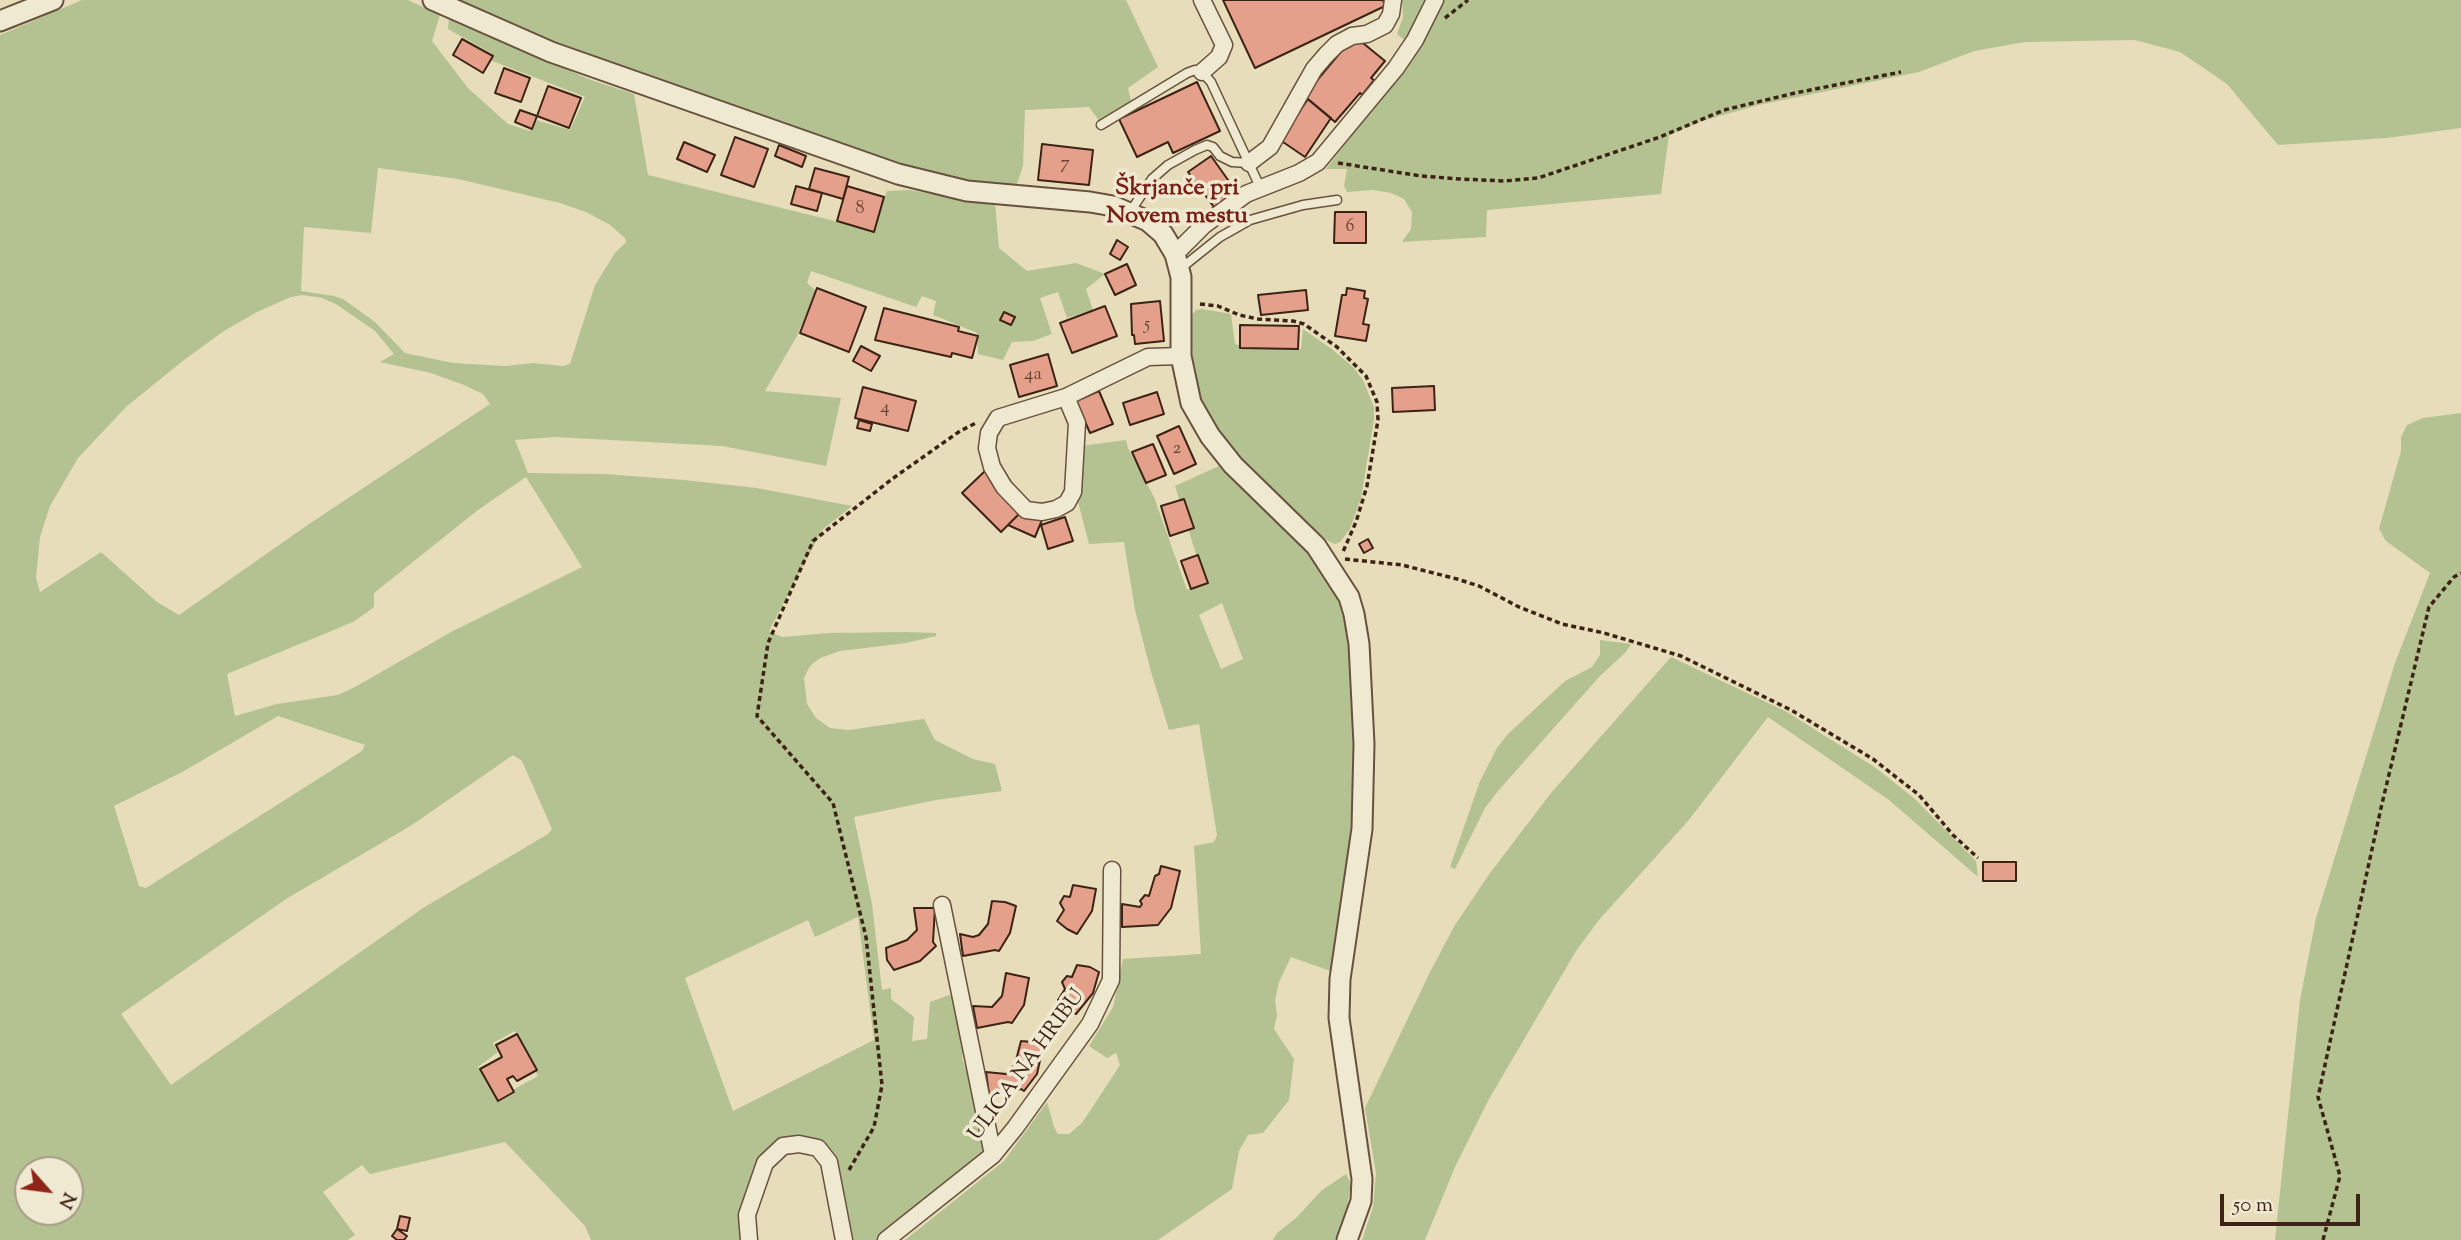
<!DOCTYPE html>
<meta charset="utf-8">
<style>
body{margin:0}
#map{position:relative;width:2461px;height:1240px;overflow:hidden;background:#e8ddba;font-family:"Sorts Mill Goudy",serif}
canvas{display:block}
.north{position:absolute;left:14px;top:1156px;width:70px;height:70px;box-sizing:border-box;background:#f0e9d2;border:2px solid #a89a87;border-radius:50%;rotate:118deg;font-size:19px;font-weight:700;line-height:28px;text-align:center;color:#3d2316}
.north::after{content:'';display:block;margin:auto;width:24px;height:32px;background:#8f2418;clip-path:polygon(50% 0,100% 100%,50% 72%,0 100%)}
.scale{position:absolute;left:2220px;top:1194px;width:140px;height:32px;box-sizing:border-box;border:4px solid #3d2316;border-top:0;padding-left:9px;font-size:21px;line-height:24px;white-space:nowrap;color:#3d2316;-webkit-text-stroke:5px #f0e9d2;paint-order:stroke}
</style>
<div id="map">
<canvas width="2461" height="1240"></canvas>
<div class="north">N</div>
<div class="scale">50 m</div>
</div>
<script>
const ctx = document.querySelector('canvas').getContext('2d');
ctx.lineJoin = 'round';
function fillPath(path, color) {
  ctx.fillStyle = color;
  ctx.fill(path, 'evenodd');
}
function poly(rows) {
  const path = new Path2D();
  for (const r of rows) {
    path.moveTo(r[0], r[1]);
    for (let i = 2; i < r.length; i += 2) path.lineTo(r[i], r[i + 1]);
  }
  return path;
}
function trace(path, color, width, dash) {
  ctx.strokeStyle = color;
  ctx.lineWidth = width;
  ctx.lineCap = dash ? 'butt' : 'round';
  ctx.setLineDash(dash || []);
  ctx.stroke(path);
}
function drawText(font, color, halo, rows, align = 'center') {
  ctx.font = font + ' "Sorts Mill Goudy",serif';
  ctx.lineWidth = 7;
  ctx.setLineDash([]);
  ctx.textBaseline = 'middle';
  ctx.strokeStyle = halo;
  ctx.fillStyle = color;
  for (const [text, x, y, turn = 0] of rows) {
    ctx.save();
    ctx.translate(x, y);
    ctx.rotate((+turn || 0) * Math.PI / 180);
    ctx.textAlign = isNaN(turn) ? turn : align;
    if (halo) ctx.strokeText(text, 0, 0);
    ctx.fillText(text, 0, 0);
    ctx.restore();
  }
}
const green = poly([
 [82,0,408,0,440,15,432,41,468,88,508,124,530,131,536,120,570,130,585,97,490,60,491,53,448,29,449,18,591,80,634,94,648,175,871,230,887,191,910,190,961,200,995,203,999,248,1027,271,1076,263,1105,274,1086,289,1093,310,1067,318,1058,292,1040,298,1052,334,1033,341,1012,342,1003,360,978,354,977,333,933,315,936,301,922,296,916,307,811,271,807,283,816,291,797,336,765,391,841,398,826,466,722,446,555,437,515,440,528,473,605,474,684,480,757,488,852,506,822,530,769,631,782,637,829,633,905,632,936,633,936,636,906,643,840,651,820,658,810,666,804,678,807,704,816,718,830,728,849,730,924,719,935,740,973,759,995,764,1002,791,936,800,854,817,872,904,882,990,891,988,891,999,914,1017,912,1041,927,1039,930,1002,949,995,954,999,963,1049,962,1058,968,1076,978,1131,986,1143,987,1152,878,1240,852,1240,834,1159,829,1149,819,1140,807,1136,797,1137,767,1153,743,1240,591,1240,585,1226,505,1142,370,1174,362,1165,323,1192,355,1235,348,1240,0,1240,0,35],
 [378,168,458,179,560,203,586,212,610,225,625,238,626,242,615,253,595,285,570,364,563,366,533,363,505,366,453,363,405,353,375,322,343,299,334,296,301,291,304,227,371,233],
 [303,295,322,298,336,304,375,331,394,354,380,362,431,373,464,385,483,394,490,404,309,524,179,615,157,602,101,552,40,592,36,578,40,537,50,506,78,458,127,406,184,360,224,331,257,312,291,297],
 [526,477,582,567,451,632,355,687,338,695,277,704,235,716,227,674,353,622,366,613,374,607,374,593,478,510],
 [278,716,365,745,362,751,146,888,139,886,114,806,184,771],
 [513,755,522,761,552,829,548,834,423,908,171,1085,121,1014,286,899,412,825],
 [858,917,874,1040,733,1111,685,978,808,920,815,937],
 [515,1031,538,1076,500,1097,478,1067,498,1052,493,1043],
 [28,1170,70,1170,70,1212,28,1212],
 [454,0,1126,0,1158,67,1128,88,1132,105,1100,122,1089,107,1025,110,1023,166,1017,184,1013,188,943,178,892,163,545,42],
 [1402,0,1431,0,1407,42,1397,34,1403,17],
 [1444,0,2461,0,2461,128,2387,138,2278,145,2227,84,2180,52,2135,40,2025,42,1974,51,1919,72,1759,105,1702,121,1669,135,1661,194,1487,210,1486,237,1402,242,1411,229,1412,212,1404,199,1391,193,1373,190,1347,192,1344,186,1347,169,1326,169,1413,56],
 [1202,309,1231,314,1235,344,1245,347,1301,349,1303,329,1333,350,1353,367,1363,380,1374,407,1374,420,1361,498,1350,529,1340,542,1335,544,1328,541,1299,515,1233,451,1219,433,1204,408,1194,376,1190,317,1196,310],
 [2461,413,2461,1240,2275,1240,2300,1000,2316,918,2395,663,2430,573,2386,541,2379,529,2401,451,2401,437,2407,425,2423,418],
 [1126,440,1128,448,1154,497,1187,590,1204,580,1175,486,1221,465,1316,561,1330,582,1339,602,1349,639,1355,766,1354,825,1333,972,1291,957,1279,982,1275,1000,1277,1016,1274,1029,1294,1059,1289,1100,1263,1133,1248,1135,1239,1151,1232,1189,1158,1240,905,1240,1004,1161,1047,1102,1054,1127,1058,1134,1069,1134,1082,1123,1120,1065,1116,1053,1107,1058,1089,1046,1113,1007,1123,959,1201,954,1194,846,1214,842,1217,835,1199,724,1169,730,1151,672,1135,610,1124,542,1089,544,1078,502,1081,446],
 [1222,603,1243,659,1221,669,1199,615],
 [1600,640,1631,644,1626,652,1599,677,1498,791,1485,808,1455,869,1450,867,1480,781,1497,748,1508,734,1565,681,1592,667,1600,655],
 [1671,657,1787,712,1876,768,1915,799,1976,861,1978,877,1889,800,1768,717,1688,821,1598,921,1576,951,1489,1099,1455,1167,1425,1240,1362,1240,1373,1207,1376,1173,1365,1108,1431,970,1455,925,1490,873,1551,793],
 [1346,1174,1351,1184,1347,1206,1335,1240,1273,1240,1277,1233,1296,1218,1322,1190]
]);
const building = poly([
 [1223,0,1383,0,1385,6,1255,68,1223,0],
 [462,39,493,56,483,73,453,55,462,39],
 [1358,39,1385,61,1371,78,1374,80,1362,95,1360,93,1335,122,1304,96,1349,42,1358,39],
 [504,68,530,78,521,102,495,93,504,68],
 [1197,82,1220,131,1173,153,1168,142,1137,157,1119,119,1197,82],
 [548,86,581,98,569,128,537,116,548,86],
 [1308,99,1331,118,1305,157,1280,140,1308,99],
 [520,110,537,116,532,129,515,122,520,110],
 [735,137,768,149,754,187,721,175,735,137],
 [684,142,715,155,707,172,677,159,684,142],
 [1042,144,1093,150,1089,185,1038,180,1042,144],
 [779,145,806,156,802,167,775,156,779,145],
 [1211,156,1238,194,1216,210,1188,172,1211,156],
 [815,168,849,177,843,199,809,189,815,168],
 [796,186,822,193,817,211,791,204,796,186],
 [847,186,884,197,874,232,837,221,847,186],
 [1335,212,1366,212,1366,243,1334,243,1335,212],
 [1117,240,1128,247,1120,260,1110,254,1117,240],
 [1127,264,1136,285,1115,295,1105,274,1127,264],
 [817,288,866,307,849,352,800,333,817,288],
 [1347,288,1365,291,1364,298,1368,299,1363,324,1369,325,1366,341,1335,336,1342,295,1346,295,1347,288],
 [1306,290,1308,310,1261,315,1258,295,1306,290],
 [1160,301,1164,341,1135,344,1134,335,1132,335,1131,304,1160,301],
 [1105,306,1117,336,1072,353,1060,323,1105,306],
 [884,308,959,327,958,331,978,336,972,358,952,353,951,357,875,340,884,308],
 [1004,312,1015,317,1011,325,1000,320,1004,312],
 [1240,325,1299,326,1298,349,1240,348,1240,325],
 [861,346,880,356,871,371,853,361,861,346],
 [1048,354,1057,386,1019,397,1010,365,1048,354],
 [1434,386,1435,410,1393,412,1392,388,1434,386],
 [863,387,916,401,908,431,855,418,863,387],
 [1099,391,1113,424,1090,433,1076,401,1099,391],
 [1157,392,1164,414,1130,425,1123,403,1157,392],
 [859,420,872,424,870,431,857,428,859,420],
 [1179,426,1196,464,1174,474,1157,436,1179,426],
 [1153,444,1166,475,1146,483,1132,452,1153,444],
 [985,471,1022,511,1001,532,962,493,985,471],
 [1184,499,1194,528,1170,536,1161,506,1184,499],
 [1022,511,1042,520,1035,537,1008,525,1022,511],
 [1065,517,1073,541,1048,549,1041,525,1065,517],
 [1368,539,1373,548,1364,553,1359,544,1368,539],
 [1198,555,1208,583,1191,589,1181,561,1198,555],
 [1983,862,2016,862,2016,881,1983,881,1983,862],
 [1161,866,1180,871,1171,908,1158,925,1122,927,1122,904,1140,907,1142,904,1140,901,1145,895,1149,896,1155,876,1159,874,1161,866],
 [1073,885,1096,889,1092,911,1077,934,1067,929,1057,921,1064,910,1060,903,1064,896,1070,897,1073,885],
 [992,901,1005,902,1016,906,1010,933,999,951,995,950,963,956,960,934,973,937,979,935,988,924,992,901],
 [914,908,935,908,933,942,936,946,920,961,894,970,887,960,886,948,907,940,917,930,914,908],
 [1077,965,1090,967,1099,972,1093,993,1076,1014,1065,1009,1058,1000,1065,989,1062,982,1067,976,1072,977,1077,965],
 [1006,973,1029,978,1024,1005,1012,1023,1008,1022,977,1028,973,1006,992,1007,1002,996,1006,973],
 [517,1034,537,1070,517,1081,513,1076,507,1079,514,1092,498,1101,480,1069,502,1057,496,1045,517,1034],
 [1021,1041,1033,1042,1043,1047,1037,1074,1024,1091,1021,1089,989,1094,986,1072,1006,1074,1015,1064,1021,1041],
 [400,1216,410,1218,407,1231,397,1229,400,1216],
 [397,1229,407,1236,404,1240,397,1240,392,1236,397,1229]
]);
const path = poly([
 [1445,18,1468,0],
 [1338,163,1421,176,1460,179,1505,181,1538,178,1660,137,1724,110,1795,93,1901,72],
 [1200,304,1218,306,1239,315,1258,319,1293,321,1304,324,1337,347,1366,376,1377,402,1378,420,1367,486,1356,522,1342,554],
 [1345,559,1402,565,1457,579,1479,586,1519,607,1562,624,1604,633,1681,656,1791,710,1873,759,1919,795,1953,835,1978,858],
 [849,1170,874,1127,882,1085,866,937,833,803,757,716,768,643,813,541,892,479,960,431,976,423],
 [2323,1240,2340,1176,2318,1097,2381,808,2429,607,2454,577,2461,573]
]);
const service = poly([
 [1101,125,1187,73,1195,70,1202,72,1211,82,1260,187],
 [1130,212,1152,179,1168,165,1195,150,1207,145,1213,147,1220,156,1232,162,1249,163],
 [1180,269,1220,237,1250,220,1303,205,1337,200]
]);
const minor = poly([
 [1202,0,1224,45,1219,57,1202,72],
 [1249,163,1270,147,1314,69,1326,55,1337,44,1352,36,1367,34,1385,25,1391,14,1393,0],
 [1175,254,1204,225,1246,194,1299,173,1318,162,1396,68,1415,40,1435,0],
 [1066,397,1077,423,1073,492,1067,503,1056,509,1042,512,1026,510,1004,487,992,467,987,448,989,433,998,418,1066,397,1148,357,1181,356],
 [942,905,993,1155],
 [749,1240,747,1215,765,1163,783,1146,799,1144,818,1148,829,1162,844,1240],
 [886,1240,993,1155,1015,1128,1090,1024,1111,980,1112,870]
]);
const tertiary = poly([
 [433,0,551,52,898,174,967,191,1090,202,1113,206,1148,221,1163,234,1175,254,1181,277,1181,356,1191,403,1210,436,1233,465,1316,546,1349,597,1354,614,1359,644,1364,744,1362,829,1340,979,1339,1018,1362,1179,1361,1201,1347,1240],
 [0,21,53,0]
]);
const numberNames = [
 ["7",1065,165],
 ["8",860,210],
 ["6",1350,228],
 ["5",1147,326],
 ["4a",1033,376],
 ["4",885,409],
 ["2",1177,450]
];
const streetNames = [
 ["ULICA NA HRIBU",1028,1066,-54]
];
const quarterNames = [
 ["Škrjanče pri",1177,190],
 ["Novem mestu",1177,218]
];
fillPath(green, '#b4c291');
fillPath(building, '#e4a08b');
trace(building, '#3d2316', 2);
trace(service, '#68523f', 11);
trace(minor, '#68523f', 19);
trace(tertiary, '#68523f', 23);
trace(path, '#3d2316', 3.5, [5, 3.5]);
trace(service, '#f0e9d2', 8);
trace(minor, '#f0e9d2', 16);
trace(tertiary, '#f0e9d2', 19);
drawText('18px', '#674233', null, numberNames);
drawText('21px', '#3d2316', '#f0e9d2', streetNames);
drawText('bold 24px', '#7a1f14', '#f0e9d2', quarterNames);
</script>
